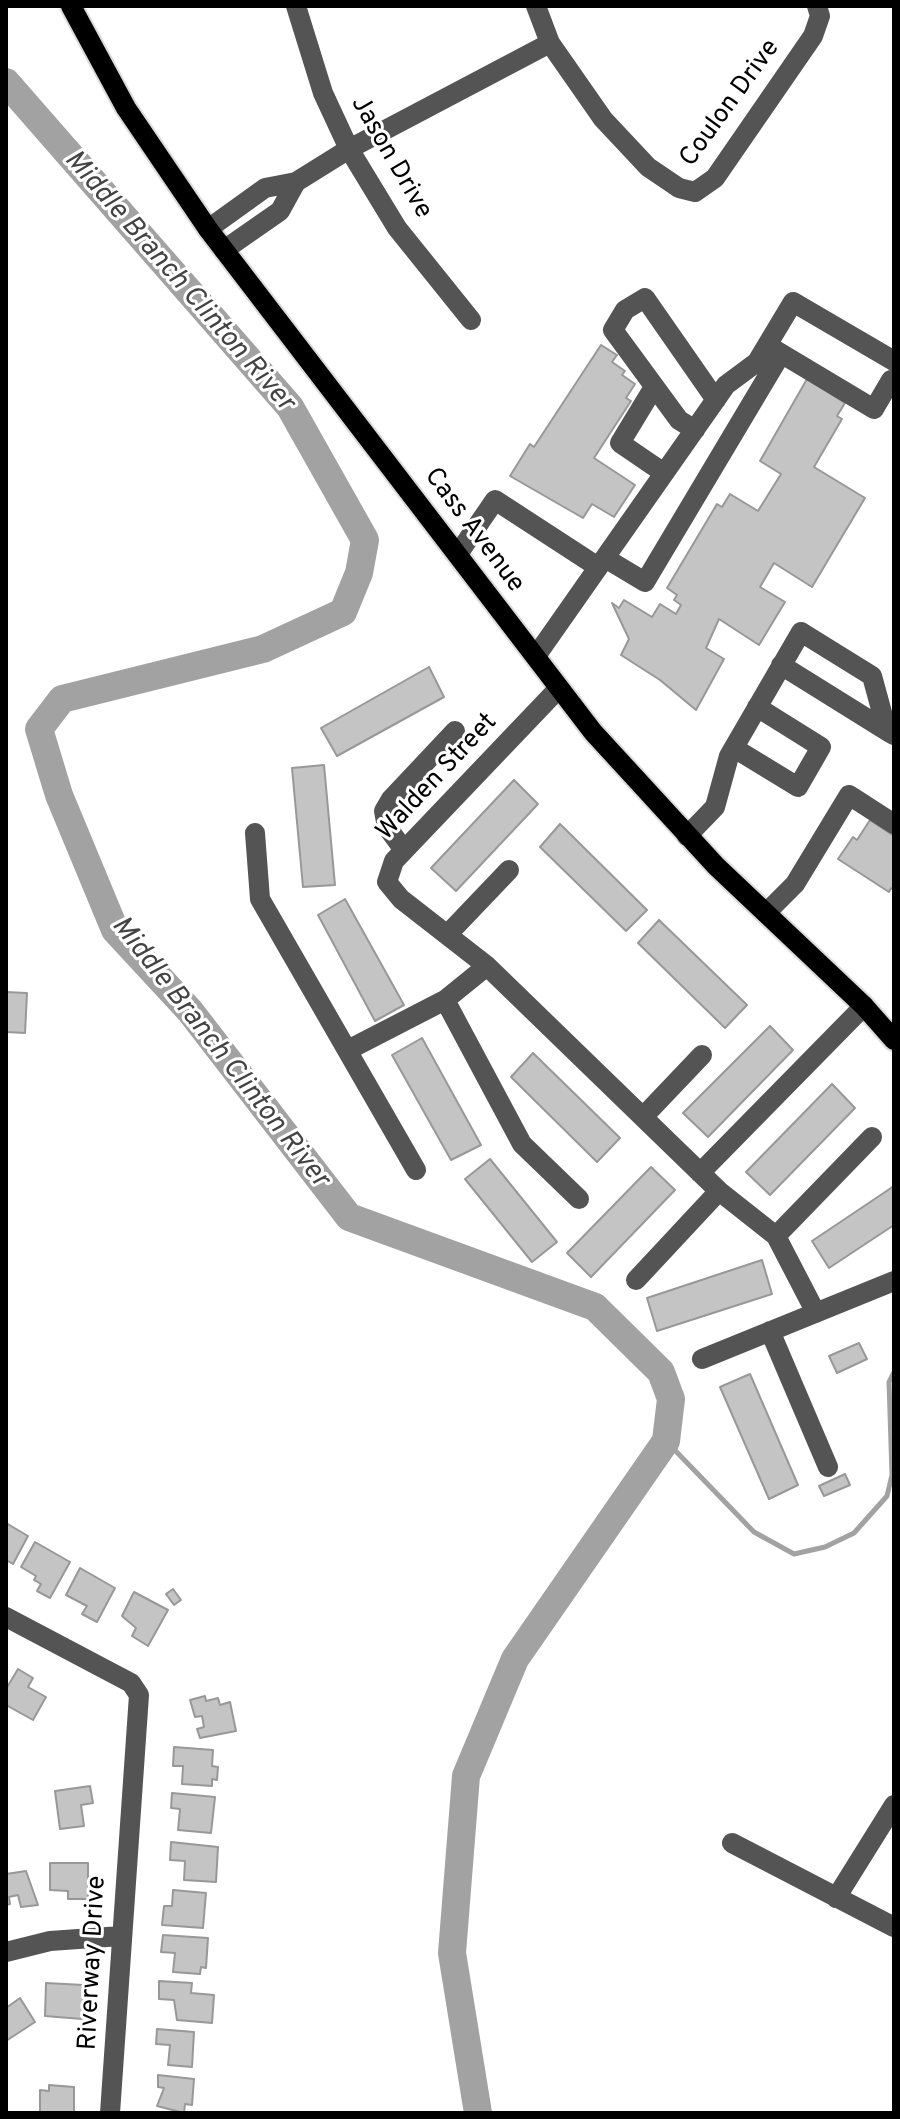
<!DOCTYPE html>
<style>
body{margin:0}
#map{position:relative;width:900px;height:2119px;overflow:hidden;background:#fff;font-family:Overpass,sans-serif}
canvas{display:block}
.frame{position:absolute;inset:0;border:8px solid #000;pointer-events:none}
</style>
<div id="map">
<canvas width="900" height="2119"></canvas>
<div class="frame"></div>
</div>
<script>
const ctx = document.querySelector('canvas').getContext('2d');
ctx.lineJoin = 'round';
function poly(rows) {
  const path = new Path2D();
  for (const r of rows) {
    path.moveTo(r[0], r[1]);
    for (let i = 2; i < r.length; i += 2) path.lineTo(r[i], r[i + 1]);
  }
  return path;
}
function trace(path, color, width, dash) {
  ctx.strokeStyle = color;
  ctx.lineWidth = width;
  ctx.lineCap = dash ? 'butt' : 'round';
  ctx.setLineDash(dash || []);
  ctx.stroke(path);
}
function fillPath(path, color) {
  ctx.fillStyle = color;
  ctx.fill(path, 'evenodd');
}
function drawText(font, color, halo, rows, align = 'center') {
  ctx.font = font + ' Overpass,sans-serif';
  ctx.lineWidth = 6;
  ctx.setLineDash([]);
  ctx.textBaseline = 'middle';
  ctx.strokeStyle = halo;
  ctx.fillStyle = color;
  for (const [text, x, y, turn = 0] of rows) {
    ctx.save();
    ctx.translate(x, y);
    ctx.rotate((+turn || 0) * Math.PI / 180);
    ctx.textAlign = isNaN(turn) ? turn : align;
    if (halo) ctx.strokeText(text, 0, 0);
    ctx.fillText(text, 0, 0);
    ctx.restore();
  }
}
const stream = poly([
 [666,1441,754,1532,794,1554,825,1547,854,1533,887,1496,892,1475,889,1382,894,1372]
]);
const river = poly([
 [6,82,290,407,365,540,359,573,343,612,263,649,62,699,39,729,59,795,115,930,190,1011,349,1217,595,1307,661,1372,671,1399,666,1441,515,1659,466,1776,452,1953,478,2113]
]);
const building = poly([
 [601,345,617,355,612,362,625,371,622,375,635,384,626,398,631,401,594,458,635,485,614,517,592,504,583,518,510,476,530,444,534,447,601,345],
 [807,379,845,403,837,416,842,419,814,467,865,498,812,587,774,563,760,587,785,602,759,645,719,619,706,648,724,659,696,710,660,680,621,655,629,639,612,603,619,608,624,600,652,617,660,604,676,614,681,605,674,600,677,595,667,588,717,504,722,507,730,494,758,511,781,474,760,461,807,379],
 [429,667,444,697,337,756,321,728,429,667],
 [324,765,335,885,303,887,292,768,324,765],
 [514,780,538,804,456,891,431,868,514,780],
 [870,820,894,836,894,890,891,888,889,892,838,859,853,837,857,840,870,820],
 [560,824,647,910,626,931,540,847,560,824],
 [345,899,404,1005,375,1021,318,915,345,899],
 [659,920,747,1005,725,1028,638,943,659,920],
 [6,992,27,993,25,1033,6,1032,6,992],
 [770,1026,793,1050,708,1137,683,1113,770,1026],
 [422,1038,481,1145,451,1160,392,1055,422,1038],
 [533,1053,620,1138,597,1162,511,1077,533,1053],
 [832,1084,855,1108,770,1195,746,1172,832,1084],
 [490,1159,557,1242,532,1262,465,1179,490,1159],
 [651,1167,675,1190,591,1277,567,1253,651,1167],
 [894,1186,894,1225,829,1268,812,1241,894,1186],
 [762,1260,772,1294,657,1331,647,1298,762,1260],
 [859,1343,867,1359,837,1373,829,1356,859,1343],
 [750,1374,798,1485,769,1499,720,1387,750,1374],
 [845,1474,850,1485,824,1496,819,1486,845,1474],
 [6,1523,28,1536,13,1564,6,1560,6,1523],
 [35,1542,70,1562,50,1598,37,1591,41,1584,34,1580,36,1576,21,1567,35,1542],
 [80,1568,115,1588,97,1622,82,1614,87,1606,66,1595,80,1568],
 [173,1589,181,1600,174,1605,166,1594,173,1589],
 [134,1592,168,1610,148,1646,132,1636,136,1628,122,1616,134,1592],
 [18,1669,33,1678,28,1687,46,1697,33,1720,6,1705,6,1689,18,1669],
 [205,1696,206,1701,218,1698,220,1705,230,1702,236,1731,200,1738,197,1729,204,1727,202,1716,195,1717,190,1700,205,1696],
 [174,1747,213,1750,212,1766,218,1767,217,1780,212,1779,212,1786,182,1784,183,1766,173,1766,174,1747],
 [90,1786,93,1803,81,1805,84,1826,60,1829,55,1791,90,1786],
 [172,1793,215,1797,211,1833,178,1830,180,1809,171,1808,172,1793],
 [171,1842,218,1847,216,1882,184,1880,185,1861,170,1860,171,1842],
 [50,1863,88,1863,88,1899,68,1899,68,1891,50,1890,50,1863],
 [26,1871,38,1905,21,1907,18,1895,9,1897,10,1904,6,1905,6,1874,26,1871],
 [173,1890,206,1893,203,1928,162,1925,164,1906,172,1906,173,1890],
 [163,1935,208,1938,206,1968,201,1967,200,1974,173,1972,175,1953,161,1952,163,1935],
 [159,1981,192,1983,191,1993,214,1995,212,2023,177,2020,174,2000,159,1999,159,1981],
 [46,1983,84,1985,82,2019,45,2016,46,1983],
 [20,1998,35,2022,6,2041,6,2008,20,1998],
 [157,2029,194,2032,192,2067,168,2065,170,2045,156,2044,157,2029],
 [158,2075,194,2079,192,2105,185,2104,184,2113,157,2106,164,2088,158,2087,158,2075],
 [49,2085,74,2087,74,2113,40,2113,40,2090,49,2091,49,2085]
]);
const minor = poly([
 [296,6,323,93,349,149,397,228,471,320],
 [536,6,550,43,603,119,648,167,679,188,695,192,715,178,813,36,820,16,817,6],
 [208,229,265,188,296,182,349,149,550,43],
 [224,250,280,211,296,182],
 [772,348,874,409,891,380],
 [654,387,620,443,664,473],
 [695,430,679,420,613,330,625,310,645,298,716,400],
 [458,554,495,500,598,567],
 [605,558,645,582,781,354],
 [536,656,726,385,757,362,793,302,894,361],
 [781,665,887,731],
 [559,688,394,861,387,882,401,899,487,966,719,1191,776,1236,816,1313],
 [734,748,798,787,821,747,757,707],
 [255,833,260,899,416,1170],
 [687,836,715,807,729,756,801,632,872,676,887,731,894,735],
 [404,850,387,827,384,811,391,799,455,731],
 [766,913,795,884,849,795,894,824],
 [447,935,509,870],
 [445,1000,522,1144,579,1199],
 [348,1050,445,1000,487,966],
 [643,1117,702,1055],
 [700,1173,864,1006],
 [776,1236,872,1137],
 [636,1280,719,1191],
 [770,1331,828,1467],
 [702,1359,894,1281],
 [6,1617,131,1683,139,1695,110,2113],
 [732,1843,894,1927],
 [836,1898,894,1805],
 [6,1952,50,1941,121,1936]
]);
const major = poly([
 [71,6,126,108,208,229,593,732,716,866,864,1006,894,1040]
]);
const streetNames = [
 ["Coulon Drive",731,104,-54],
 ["Jason Drive",390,158,60],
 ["Cass Avenue",473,531,53],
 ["Walden Street",438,778,-47],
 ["Riverway Drive",94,1963,-87]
];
const waterNames = [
 ["Middle Branch Clinton River",178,282,49],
 ["Middle Branch Clinton River",219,1053,52]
];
trace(stream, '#a2a2a2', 5);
trace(river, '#a2a2a2', 28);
fillPath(building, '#c4c4c4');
trace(building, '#989898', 2);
trace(major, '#dbdbdb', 24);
trace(minor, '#545454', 20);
trace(major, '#000', 20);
drawText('26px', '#000', '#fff', streetNames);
drawText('italic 28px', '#434343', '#fff', waterNames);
</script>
